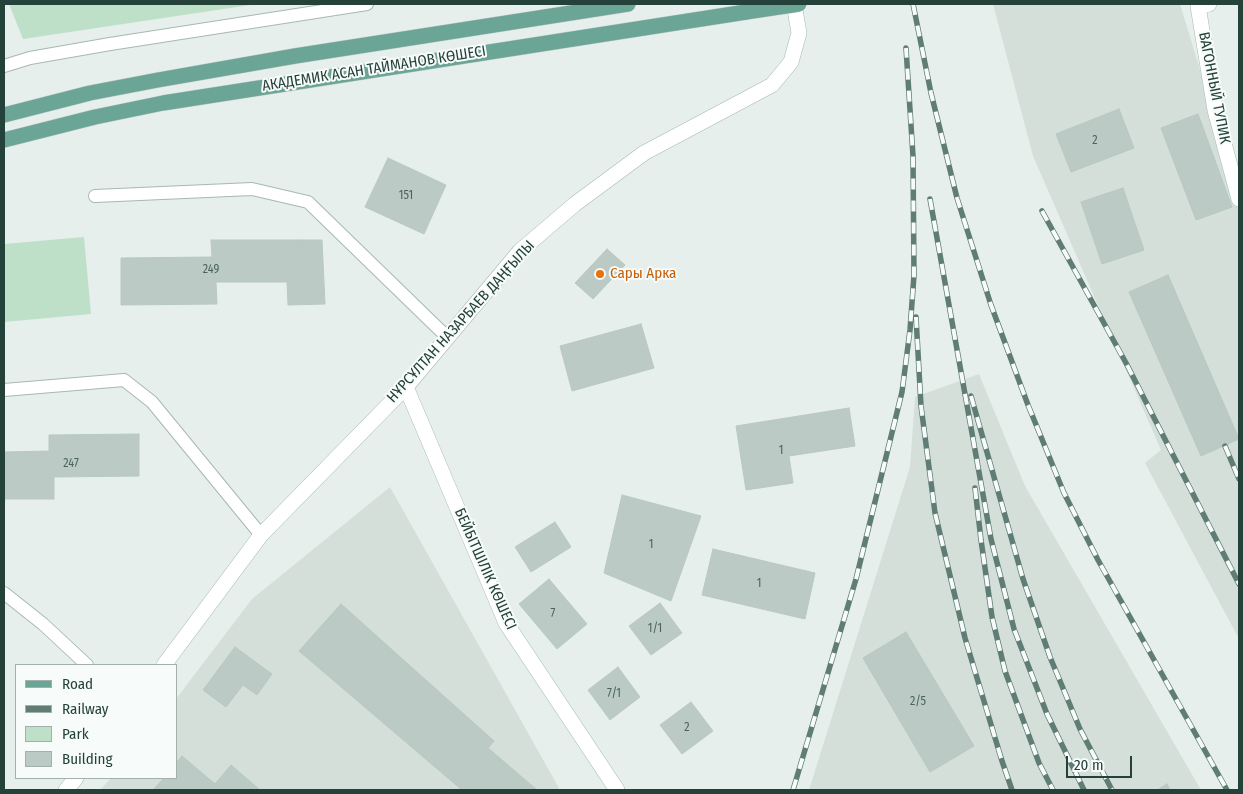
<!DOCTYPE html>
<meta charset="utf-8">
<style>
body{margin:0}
#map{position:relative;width:1243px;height:794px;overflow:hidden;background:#e6efeb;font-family:"Fira Sans Condensed",sans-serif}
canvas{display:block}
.frame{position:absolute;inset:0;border:5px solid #24423a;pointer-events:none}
.legend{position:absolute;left:15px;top:664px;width:162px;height:115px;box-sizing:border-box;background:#f7fbf9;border:1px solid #a3b1ad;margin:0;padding:6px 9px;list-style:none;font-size:15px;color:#24423a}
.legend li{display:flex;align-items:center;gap:10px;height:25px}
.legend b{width:25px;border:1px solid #a3b1ad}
.scale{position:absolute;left:1066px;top:756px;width:66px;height:22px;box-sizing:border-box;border:2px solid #24423a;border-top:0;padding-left:6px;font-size:15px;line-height:18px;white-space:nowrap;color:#24423a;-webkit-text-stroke:4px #f7fbf9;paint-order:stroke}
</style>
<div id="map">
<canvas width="1243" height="794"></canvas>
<div class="frame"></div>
<ul class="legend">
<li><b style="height:6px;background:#6aa596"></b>Road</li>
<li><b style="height:6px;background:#5f7d75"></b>Railway</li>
<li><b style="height:14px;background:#bfe0c8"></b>Park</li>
<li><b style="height:14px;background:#bbcac4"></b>Building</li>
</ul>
<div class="scale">20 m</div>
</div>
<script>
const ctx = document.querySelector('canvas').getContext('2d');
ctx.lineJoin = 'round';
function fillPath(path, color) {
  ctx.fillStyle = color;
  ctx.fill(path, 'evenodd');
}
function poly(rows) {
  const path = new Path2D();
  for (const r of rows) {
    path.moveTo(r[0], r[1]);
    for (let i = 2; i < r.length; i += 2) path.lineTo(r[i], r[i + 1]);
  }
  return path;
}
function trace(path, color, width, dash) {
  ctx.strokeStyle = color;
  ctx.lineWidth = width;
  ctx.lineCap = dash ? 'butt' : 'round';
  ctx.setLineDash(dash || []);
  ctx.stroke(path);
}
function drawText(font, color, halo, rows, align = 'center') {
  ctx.font = font + ' "Fira Sans Condensed",sans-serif';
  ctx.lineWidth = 4;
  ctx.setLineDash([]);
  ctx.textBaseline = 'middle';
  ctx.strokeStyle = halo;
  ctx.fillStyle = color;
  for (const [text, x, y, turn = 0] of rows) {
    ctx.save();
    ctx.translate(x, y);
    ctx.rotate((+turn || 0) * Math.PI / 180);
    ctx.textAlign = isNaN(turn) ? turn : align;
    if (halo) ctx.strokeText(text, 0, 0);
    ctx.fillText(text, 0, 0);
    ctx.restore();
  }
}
const built = poly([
 [993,4,1180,4,1239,198,1239,639,1145,463,1161,450,1033,156],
 [979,374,1025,486,1201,790,809,790,910,467,915,397],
 [390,487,560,790,100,790,111,778,176,778,176,699,252,599]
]);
const green = poly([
 [9,4,257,4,23,39],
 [84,237,91,314,4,322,4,244]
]);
const building = poly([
 [1119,109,1134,148,1071,172,1056,134,1119,109],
 [1198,114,1232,207,1196,220,1161,128,1198,114],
 [388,158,446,185,424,234,365,207,388,158],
 [1123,188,1144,250,1102,264,1081,202,1123,188],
 [211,240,301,240,301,282,216,282,217,304,121,305,121,258,212,257,211,240],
 [301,240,322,240,325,304,288,305,287,282,301,282,301,240],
 [607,249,625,265,593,299,575,283,607,249],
 [1168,275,1239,439,1201,456,1129,292,1168,275],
 [641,324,654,368,572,391,560,346,641,324],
 [849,408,855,446,789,456,793,483,746,490,736,426,849,408],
 [139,434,139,476,54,477,54,499,4,499,4,452,49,451,49,435,139,434],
 [622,495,701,516,671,601,604,573,622,495],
 [555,522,571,547,531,572,515,547,555,522],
 [713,549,815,573,805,619,702,595,713,549],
 [549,579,587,624,557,649,519,604,549,579],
 [660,603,682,633,651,655,629,626,660,603],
 [341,604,494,741,488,748,537,790,462,790,299,651,341,604],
 [906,632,974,746,930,772,863,658,906,632],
 [235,647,272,674,257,695,243,685,226,707,203,690,235,647],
 [618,667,640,697,610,720,588,690,618,667],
 [691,702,713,731,682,754,660,725,691,702],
 [182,756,215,784,231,765,260,790,153,790,164,778,176,778,176,763,182,756],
 [1167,784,1170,790,1157,790,1167,784]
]);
const lane = poly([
 [4,66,30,58,110,44,367,4],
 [95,196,252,189,308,202,447,337],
 [4,390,124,380,152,402,261,535],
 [4,593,43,624,87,665]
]);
const street = poly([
 [1209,4,1198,6,1215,110,1239,199],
 [406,387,506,623,617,790],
 [164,665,261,535,406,387,520,251,575,204,644,153,772,85,791,62,799,33,794,4],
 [66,790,76,778]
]);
const primary = poly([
 [4,115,90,93,158,80,295,56,628,4],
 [4,140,95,117,163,103,746,12]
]);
const rail = poly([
 [913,4,931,93,957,198,991,305,1028,405,1064,493,1098,560,1227,790],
 [930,199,991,539,1014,629,1047,714,1084,790],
 [1042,211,1126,363,1239,584],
 [916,317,921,406,935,513,965,638,1002,761,1012,790],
 [971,396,1023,579,1050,657,1080,729,1112,790],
 [1225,446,1239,479],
 [975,488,981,540,992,617,1005,671,1039,763,1053,790],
 [793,790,856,579,902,392,910,330,914,275,913,156,906,48]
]);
const primaryBridge = poly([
 [746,12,799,4]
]);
const markers = [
 [600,274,5,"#e8710a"]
];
const numberNames = [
 ["2",1095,141],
 ["151",406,196],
 ["249",211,270],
 ["1",781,451],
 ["247",71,464],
 ["1",651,545],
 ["1",759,584],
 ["7",553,614],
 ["1/1",655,629],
 ["7/1",614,694],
 ["2/5",918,702],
 ["2",687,728]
];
const streetNames = [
 ["АКАДЕМИК АСАН ТАЙМАНОВ КӨШЕСІ",374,69,-9],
 ["ВАГОННЫЙ ТУПИК",1214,88,79],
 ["НҰРСҰЛТАН НАЗАРБАЕВ ДАҢҒЫЛЫ",461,322,-48],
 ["БЕЙБІТШІЛІК КӨШЕСІ",485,569,66]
];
const foodNames = [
 ["Сары Арка",610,274]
];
fillPath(built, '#d4dfda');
fillPath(green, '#bfe0c8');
fillPath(building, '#bbcac4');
trace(building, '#b8c9c2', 1);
trace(lane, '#a8b8b2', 14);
trace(street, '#a8b8b2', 16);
trace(primary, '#c2cac8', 16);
trace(lane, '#fff', 12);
trace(street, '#fff', 15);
trace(primary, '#6aa596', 15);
trace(rail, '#5f7d75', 5.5);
trace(rail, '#f7fbf9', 4, [11]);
trace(primaryBridge, '#c2cac8', 16, []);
trace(primaryBridge, '#6aa596', 15);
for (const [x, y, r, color] of markers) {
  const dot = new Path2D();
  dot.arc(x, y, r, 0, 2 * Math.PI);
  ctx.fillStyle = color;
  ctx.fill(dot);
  trace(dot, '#f7fbf9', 2);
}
drawText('12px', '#4a645c', null, numberNames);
drawText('15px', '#24423a', '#f7fbf9', streetNames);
drawText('15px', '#c56008', '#f7fbf9', foodNames, 'left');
</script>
